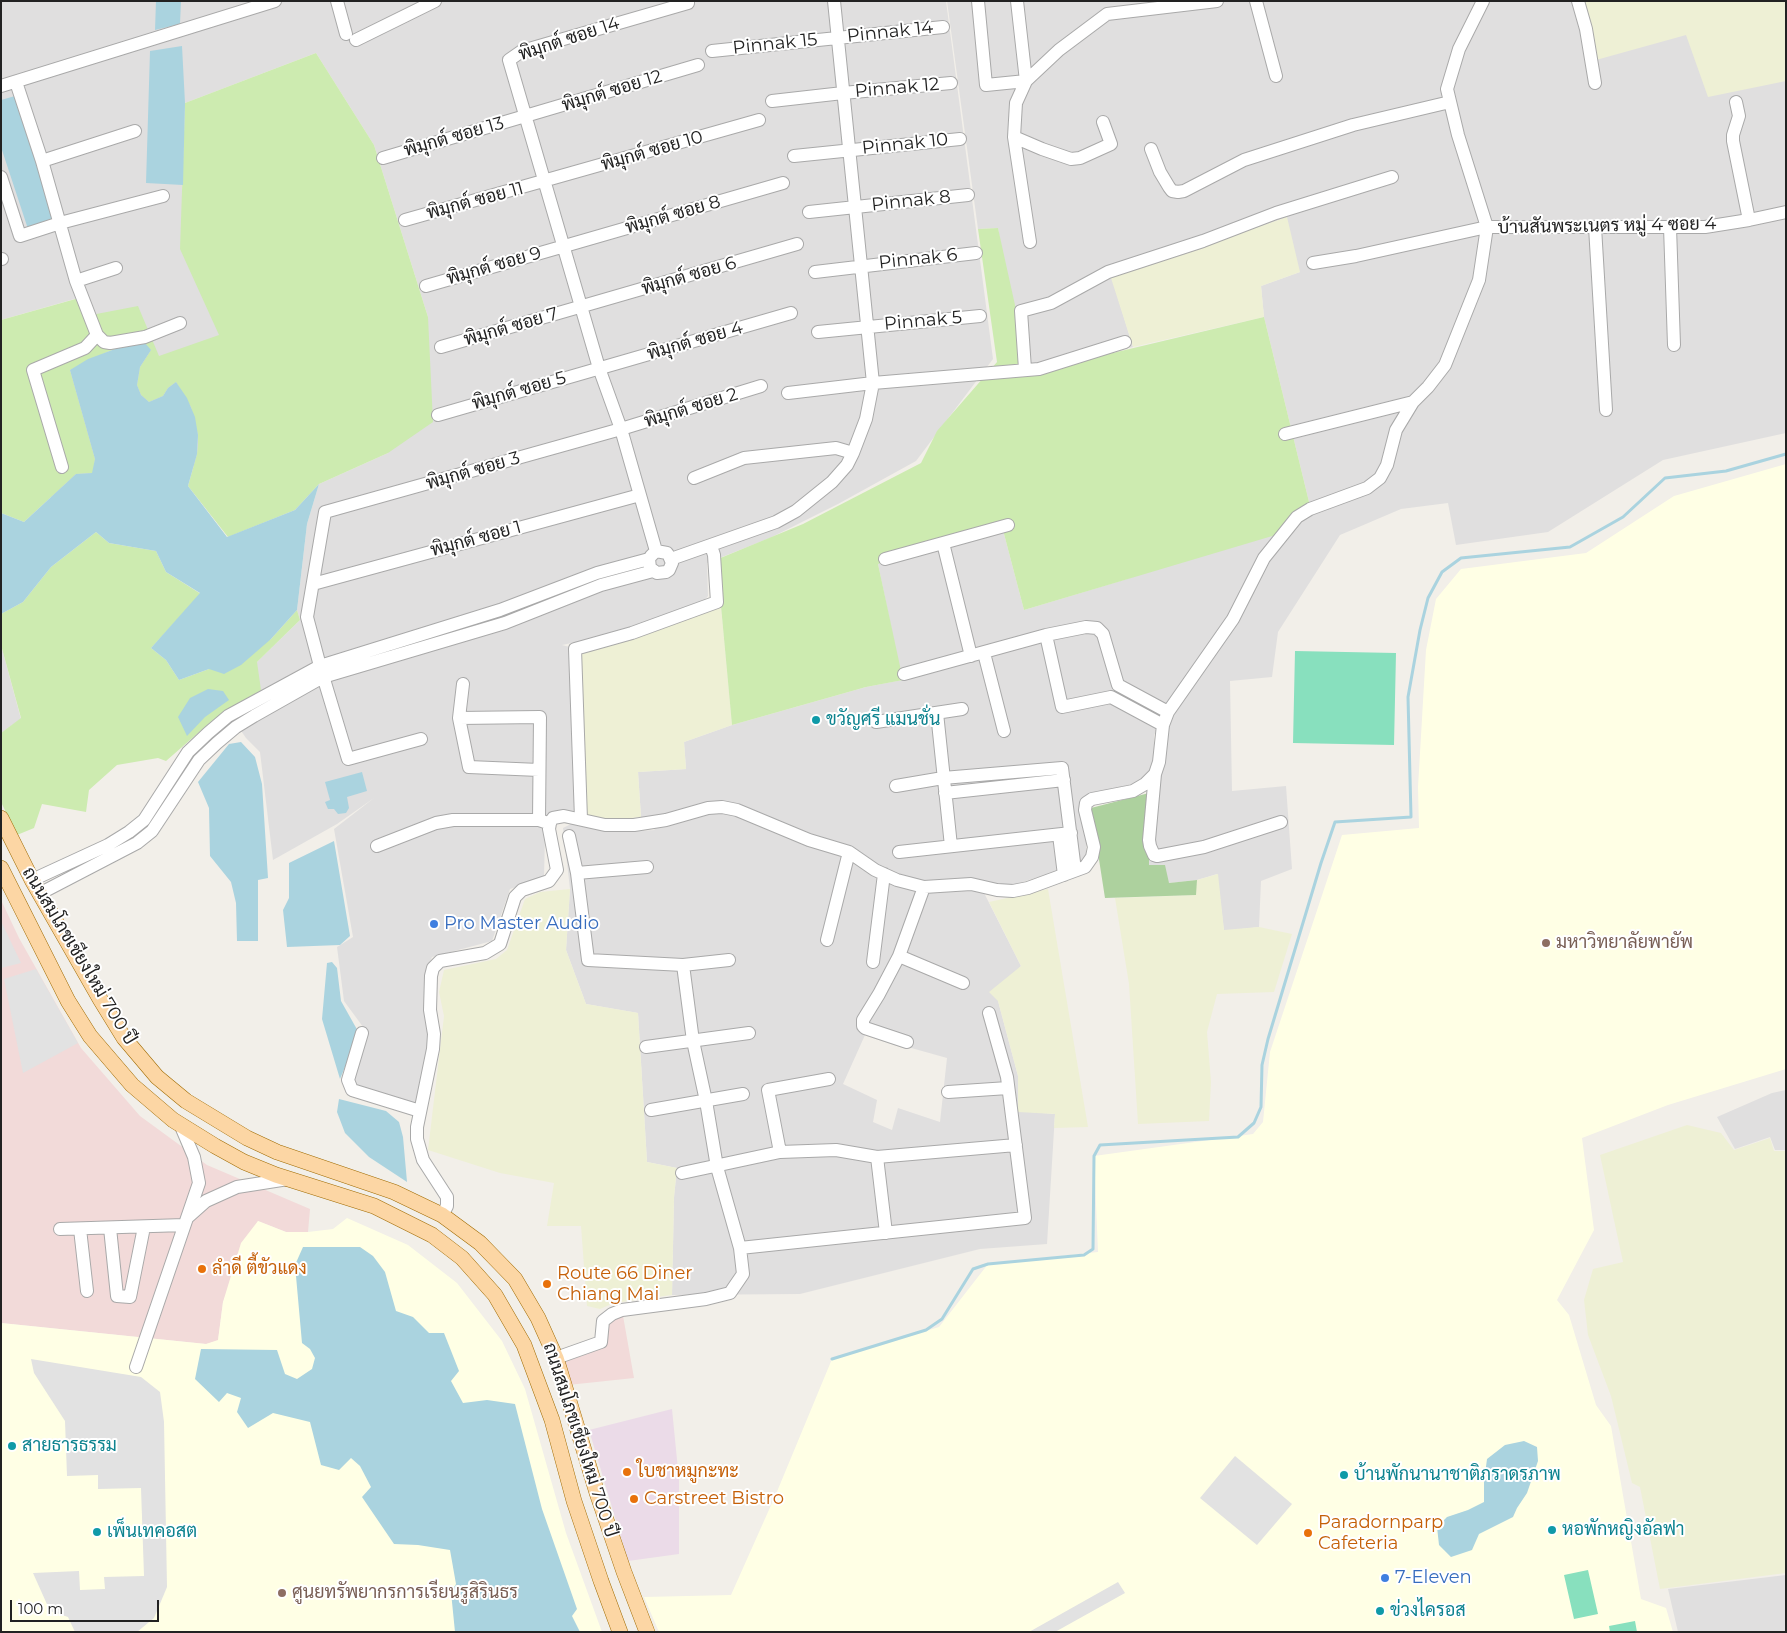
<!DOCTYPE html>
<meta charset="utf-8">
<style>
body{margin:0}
#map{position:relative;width:1787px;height:1633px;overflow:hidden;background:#f2efe9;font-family:Montserrat,sans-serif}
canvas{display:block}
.frame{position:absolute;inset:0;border:2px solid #222;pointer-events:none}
.scale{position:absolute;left:10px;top:1600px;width:149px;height:22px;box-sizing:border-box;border:2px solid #222;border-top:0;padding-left:6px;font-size:15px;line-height:18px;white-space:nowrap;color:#222;-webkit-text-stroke:4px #fff;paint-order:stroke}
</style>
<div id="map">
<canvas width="1787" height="1633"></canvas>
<div class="frame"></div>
<div class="scale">100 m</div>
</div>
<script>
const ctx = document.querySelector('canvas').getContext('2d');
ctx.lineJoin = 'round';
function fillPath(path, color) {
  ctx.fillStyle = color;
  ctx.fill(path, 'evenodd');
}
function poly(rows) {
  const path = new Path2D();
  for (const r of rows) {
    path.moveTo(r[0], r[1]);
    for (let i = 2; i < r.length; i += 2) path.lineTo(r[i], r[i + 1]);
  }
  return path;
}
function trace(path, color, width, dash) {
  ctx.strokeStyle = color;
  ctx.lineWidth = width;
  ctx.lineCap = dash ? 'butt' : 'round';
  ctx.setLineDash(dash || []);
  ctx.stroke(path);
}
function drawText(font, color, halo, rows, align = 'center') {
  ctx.font = font + ' Montserrat,Sarabun,sans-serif';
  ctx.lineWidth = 4;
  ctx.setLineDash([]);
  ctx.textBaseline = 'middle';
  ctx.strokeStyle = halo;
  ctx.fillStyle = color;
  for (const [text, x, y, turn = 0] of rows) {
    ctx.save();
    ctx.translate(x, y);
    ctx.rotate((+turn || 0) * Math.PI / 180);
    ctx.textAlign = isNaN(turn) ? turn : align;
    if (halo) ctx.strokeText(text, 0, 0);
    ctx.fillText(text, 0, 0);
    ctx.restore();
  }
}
const residential = poly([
 [1,1,946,1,993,359,916,461,838,504,770,538,707,563,708,596,703,602,625,632,562,645,581,650,585,815,562,812,545,835,544,877,510,889,492,941,432,957,425,973,426,1014,429,1037,416,1106,353,1086,366,1031,344,1001,337,947,353,937,334,829,374,798,337,824,273,860,260,752,246,738,228,712,257,662,300,620,297,610,307,524,319,484,388,453,428,317,374,145,316,53,185,103,182,192,314,441,1,508,78,298,1,320],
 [947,1,1786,1,1786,433,1663,460,1548,532,1456,545,1448,503,1401,509,1340,535,1278,632,1272,677,1230,681,1232,791,1286,786,1292,869,1261,881,1259,927,1224,931,1217,874,1197,880,1169,883,1149,865,1149,793,1167,726,1219,646,1172,702,1154,735,1154,763,1149,774,1137,783,1087,795,1086,856,1081,864,1006,887,977,879,1021,966,998,1001,1018,1076,1018,1111,1055,1114,1047,1244,980,1249,800,1294,672,1295,674,1197,677,1168,647,1162,638,1013,586,1004,566,950,570,889,563,828,571,824,618,832,655,830,641,817,638,772,686,769,684,742,732,725,866,687,902,680,878,564,1003,530,1024,610,1127,579,1310,506,1264,317,1261,286,1300,272,1112,278,1133,347,1020,375,998,228,978,229],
 [865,1035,947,1058,940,1122,898,1108,892,1130,873,1122,877,1100,843,1084],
 [1,645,21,719,1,733],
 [1786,1090,1786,1150,1775,1150,1770,1137,1735,1149,1717,1117,1772,1093],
 [1786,1575,1786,1632,1678,1632,1668,1589]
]);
const commercial = poly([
 [1,900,19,938,81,1048,140,1116,207,1165,310,1209,308,1232,286,1232,258,1221,223,1302,218,1341,206,1344,1,1323],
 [622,1310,634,1378,568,1385,556,1358,593,1344,601,1333]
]);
const industrial = poly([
 [672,1409,679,1480,679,1554,628,1561,589,1430]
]);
const education = poly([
 [1786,464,1786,1069,1668,1105,1582,1138,1594,1230,1557,1300,1569,1315,1596,1405,1611,1426,1641,1599,1666,1608,1673,1632,659,1632,644,1597,731,1595,776,1494,832,1359,939,1327,988,1264,1098,1252,1094,1156,1253,1134,1263,1122,1270,1052,1342,835,1419,828,1418,787,1426,650,1436,599,1461,569,1586,553,1674,496],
 [347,1218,408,1245,457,1283,502,1341,525,1389,566,1533,602,1632,1,1632,1,1323,206,1344,218,1340,223,1302,241,1243,258,1221,286,1232,308,1232,333,1229]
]);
const farmland = poly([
 [1582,1,1786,1,1786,81,1708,97,1686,35,1596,60],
 [1287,217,1300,272,1261,286,1264,317,1133,347,1111,278],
 [721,606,732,725,684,742,686,769,638,772,641,817,612,820,585,815,581,650],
 [1218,874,1224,930,1259,927,1292,934,1274,992,1217,994,1207,1032,1211,1082,1209,1121,1138,1124,1129,984,1115,898,1195,895,1197,880],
 [570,889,566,950,586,1004,638,1013,647,1162,677,1168,674,1197,672,1295,614,1303,600,1309,587,1306,581,1226,547,1226,554,1183,500,1173,428,1150,444,1016,439,992,444,970,496,959,507,950,525,899,540,892],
 [1048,889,1088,1127,1054,1128,1055,1114,1018,1112,1018,1076,998,1001,989,992,1021,966,989,902],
 [1687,1125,1721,1133,1734,1150,1770,1138,1774,1151,1786,1151,1786,1573,1660,1589,1640,1487,1632,1483,1611,1396,1588,1335,1584,1300,1593,1269,1623,1262,1600,1155]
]);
const grass = poly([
 [316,53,374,145,428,317,433,422,388,453,319,484,295,510,228,537,188,486,197,454,198,445,198,435,191,407,176,382,168,388,163,396,149,402,141,395,137,385,140,367,151,350,126,345,107,352,70,370,95,459,93,473,76,474,24,522,1,513,1,320,79,298,86,316,138,306,159,356,219,335,180,249,185,103],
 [998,228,1015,305,1020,375,1264,317,1310,506,1279,534,1024,610,1003,530,878,564,903,680,866,687,732,725,721,606,718,559,803,524,921,463,937,431,997,362,978,229],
 [96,532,109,543,156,551,166,572,201,594,151,648,166,660,179,680,209,669,271,639,297,610,300,620,257,662,261,690,228,712,213,720,166,761,158,758,117,765,89,790,86,812,42,804,34,828,17,835,1,802,1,733,21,718,1,645,1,614,23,602,51,567]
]);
const forest = poly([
 [1149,793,1149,865,1165,865,1169,883,1197,880,1196,895,1105,898,1091,808]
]);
const pitch = poly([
 [1295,651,1396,653,1394,745,1293,743],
 [1588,1570,1598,1614,1574,1619,1564,1575],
 [1635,1621,1637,1632,1610,1632,1609,1626]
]);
const parking = poly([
 [1,921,21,963,1,968],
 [36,969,78,1043,23,1073,4,979],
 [31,1359,141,1377,160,1392,164,1422,167,1587,154,1618,137,1632,75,1632,68,1617,50,1611,33,1573,79,1571,80,1590,105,1589,104,1577,144,1576,141,1488,98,1489,98,1475,67,1476,65,1421,34,1373],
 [1235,1456,1292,1504,1257,1545,1200,1498],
 [1118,1582,1125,1593,1055,1632,1029,1632]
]);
const water = poly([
 [156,1,181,1,180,24,155,30],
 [182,46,185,103,183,185,146,183,150,51],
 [15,96,53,218,28,229,1,147,1,100],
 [145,343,151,350,140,367,137,385,141,395,149,402,163,396,168,388,176,382,187,398,195,417,198,435,197,454,188,486,227,537,295,510,319,484,307,524,297,610,271,639,241,665,224,674,209,669,179,680,166,660,151,648,200,593,166,572,156,551,109,543,96,532,51,567,23,602,1,614,1,513,24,522,76,474,92,473,95,459,70,370,88,359,126,345],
 [208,689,223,691,229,700,205,717,187,736,178,717,190,698],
 [241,742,255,757,262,784,268,878,258,880,258,941,237,941,236,903,231,882,210,856,209,808,198,782,229,744],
 [362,772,367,791,347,797,349,808,346,813,338,814,334,809,328,809,325,802,330,800,325,782],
 [334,841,350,936,340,945,287,947,283,910,289,898,289,863],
 [332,962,337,968,341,1001,359,1033,340,1079,322,1019,327,963],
 [339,1099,386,1111,399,1122,403,1137,407,1182,369,1157,345,1133,337,1112],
 [303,1247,360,1247,373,1256,385,1272,396,1311,413,1317,429,1333,444,1333,459,1371,451,1381,463,1403,487,1400,515,1404,542,1509,577,1609,572,1616,580,1632,455,1632,451,1592,456,1584,450,1550,418,1545,394,1544,362,1497,371,1487,360,1466,351,1458,339,1470,321,1465,310,1422,273,1413,248,1428,237,1412,241,1398,227,1393,219,1402,195,1379,201,1349,277,1350,285,1374,297,1379,312,1369,315,1358,310,1349,302,1343,295,1265],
 [1524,1441,1537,1447,1538,1461,1527,1493,1517,1508,1513,1517,1479,1534,1472,1550,1451,1557,1439,1545,1437,1527,1447,1517,1468,1510,1484,1502,1484,1482,1487,1459,1505,1445]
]);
const stream = poly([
 [832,1359,926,1330,942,1319,973,1269,988,1264,1084,1255,1093,1249,1094,1156,1100,1145,1238,1137,1254,1123,1261,1107,1262,1065,1268,1039,1321,863,1335,822,1411,817,1408,697,1420,630,1428,598,1442,572,1461,558,1570,547,1623,517,1665,478,1726,471,1786,454]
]);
const minor = poly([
 [337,1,346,34],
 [978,1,986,85,1026,81,1017,1],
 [1256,1,1276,76],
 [1578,1,1586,29,1595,83],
 [356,40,435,1],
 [712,51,943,27],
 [16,82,42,161,76,281],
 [1,86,275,1],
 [772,101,843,93,951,83],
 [1736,102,1739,116,1733,135,1733,141,1749,220],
 [1103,122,1111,144,1080,158,1071,159,1042,149,1014,137,1016,103,1026,81,1059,50,1107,14,1217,1],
 [1014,137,1030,242],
 [1151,149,1160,172,1169,187,1172,191,1178,192,1184,191,1244,160,1353,125,1450,102],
 [794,156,960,139],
 [383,158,698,65],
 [42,161,135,131],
 [1,177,20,236,60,223,163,196],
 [809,212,968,195],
 [405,220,759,120],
 [1595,227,1606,410],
 [1670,227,1674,345],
 [1,259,2,259],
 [1313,263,1356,256,1487,227,1705,227,1749,220,1786,212],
 [116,268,76,281,97,335,104,342,110,343,145,337,180,323],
 [815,272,976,253],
 [426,286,783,183],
 [818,332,980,316],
 [441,347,797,244],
 [1025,369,1021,311,1051,303,1108,272,1203,241,1276,213,1392,177],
 [788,393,873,383,1039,369,1125,342],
 [438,415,791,313],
 [1285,434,1413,402],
 [62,467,33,370,85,348,97,335],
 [694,478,744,458,836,448,853,453],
 [943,543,971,656],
 [656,551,621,429,599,368,509,60,522,51,688,3],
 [671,559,776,522,796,511,832,482,847,465,853,453,866,419,873,383,834,1],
 [885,559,1008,525],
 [313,584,640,495],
 [1046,635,1062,707,1111,697,1163,725],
 [984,653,1004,731],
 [904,674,1046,635,1086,627,1097,628,1103,634,1118,685,1168,712],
 [463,684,459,718,469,767,539,770],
 [937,713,951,846],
 [459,718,540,717,539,820],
 [876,722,962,709],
 [421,739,348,759,320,666,307,617,325,512,621,429,761,386],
 [1155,774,1149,840,1150,846,1154,855,1157,856,1204,847,1281,822],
 [896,786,943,778,1062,768,1075,870],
 [945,793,1064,780],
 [581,819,575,649,632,633,717,602,714,555,711,546],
 [1059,835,1064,875],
 [569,836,577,873,588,960,683,965,729,960],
 [377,846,436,823,453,820,539,820,545,822],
 [899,852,1071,833],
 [577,873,647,867],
 [32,880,108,845,129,832,144,820,188,752,208,733,228,716,320,666,500,610,597,573,649,559,651,556,656,551,667,553,669,556,672,563,669,570,666,572,657,573,650,568,649,559],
 [39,894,137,843,152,831,199,760,217,743,236,727,254,716,323,677,505,623,601,585,653,571],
 [827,940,849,852],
 [899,956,963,983],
 [873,962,884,874],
 [362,1033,348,1080,352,1090,420,1111],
 [907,1042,865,1028,863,1026,863,1020,879,994,899,956,924,887],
 [646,1047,749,1033],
 [948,1092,1008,1088],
 [651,1110,743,1094],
 [780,1152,768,1090,829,1079],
 [877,1157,886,1233],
 [682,1173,780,1152,836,1150,877,1157,1016,1145],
 [442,1215,447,1206,447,1197,423,1160,417,1139,417,1127,433,1049,434,1034,430,1010,431,976,433,968,440,961,485,953,500,944,515,897,522,890,549,881,557,870,549,829,550,823,553,818,564,816,605,825,634,825,666,820,708,808,722,807,737,810,809,840,849,852,875,870,897,880,924,887,971,884,997,890,1013,891,1028,888,1085,867,1092,857,1094,847,1085,810,1086,803,1092,799,1133,791,1145,784,1155,774,1159,762,1163,725,1168,712,1233,619,1264,558,1297,517,1310,509,1367,488,1380,478,1387,465,1396,430,1413,402,1428,387,1445,365,1479,280,1487,227,1458,135,1447,89,1459,49,1483,1],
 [188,1217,206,1201,237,1187,288,1179],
 [110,1228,117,1296,130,1297,144,1227],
 [60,1229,184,1225],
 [80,1229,87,1291],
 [740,1248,1025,1218,1007,1077,989,1013],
 [556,1358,601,1342,603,1321,612,1314,622,1310,706,1299,730,1293,743,1274,740,1248,717,1167,706,1101,693,1041,683,965],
 [136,1367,199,1183,194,1157,180,1124]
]);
const major = poly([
 [1,818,32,880,100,999,124,1038,157,1077,186,1101,247,1138,277,1152,394,1192,442,1215,480,1243,515,1279,538,1318,556,1358,597,1493,624,1572,647,1632],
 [1,868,68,1001,90,1036,132,1085,173,1120,215,1146,244,1162,276,1175,374,1206,432,1235,462,1258,495,1295,524,1345,552,1420,574,1501,601,1581,620,1632]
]);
const markers = [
 [816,720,5,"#0f9aa8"],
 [434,924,5,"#3f7fe0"],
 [1546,943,5,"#8d6e63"],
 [202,1269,5,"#e8710a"],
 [547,1284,5,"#e8710a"],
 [12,1446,5,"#0f9aa8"],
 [627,1472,5,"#e8710a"],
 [1344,1475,5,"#0f9aa8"],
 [634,1499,5,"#e8710a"],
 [1552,1530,5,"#0f9aa8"],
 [97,1532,5,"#0f9aa8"],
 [1308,1533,5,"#e8710a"],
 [1385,1578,5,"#3f7fe0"],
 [282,1593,5,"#8d6e63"],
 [1380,1611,5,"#0f9aa8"]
];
const streetNames = [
 ["Pinnak 14",890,32,-6],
 ["พิมุกต์ ซอย 14",569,39,-18],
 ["Pinnak 15",775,44,-6],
 ["Pinnak 12",897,88,-5],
 ["พิมุกต์ ซอย 12",612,91,-17],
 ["พิมุกต์ ซอย 13",454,137,-16],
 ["Pinnak 10",905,144,-6],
 ["พิมุกต์ ซอย 10",652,151,-16],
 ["พิมุกต์ ซอย 11",475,201,-15],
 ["Pinnak 8",911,201,-6],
 ["พิมุกต์ ซอย 8",673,215,-16],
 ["บ้านสันพระเนตร หมู่ 4 ซอย 4",1607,226,-1],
 ["Pinnak 6",918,259,-6],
 ["พิมุกต์ ซอย 9",494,266,-16],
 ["พิมุกต์ ซอย 6",689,276,-16],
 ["Pinnak 5",923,321,-5],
 ["พิมุกต์ ซอย 7",511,327,-16],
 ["พิมุกต์ ซอย 4",695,341,-16],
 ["พิมุกต์ ซอย 5",519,391,-16],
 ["พิมุกต์ ซอย 2",691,408,-17],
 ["พิมุกต์ ซอย 3",473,471,-16],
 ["พิมุกต์ ซอย 1",476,539,-15],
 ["ถนนสมโภชเชียงใหม่ 700 ปี",79,956,59],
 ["ถนนสมโภชเชียงใหม่ 700 ปี",580,1440,72]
];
const cultureNames = [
 ["ขวัญศรี แมนชั่น",826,720],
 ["สายธารธรรม",22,1446],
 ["บ้านพักนานาชาติภราดรภาพ",1354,1475],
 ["หอพักหญิงอัลฟา",1562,1530],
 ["เพ็นเทคอสต",107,1532],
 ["ข่วงไครอส",1390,1611]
];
const shopNames = [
 ["Pro Master Audio",444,924],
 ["7-Eleven",1395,1578]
];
const educationNames = [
 ["มหาวิทยาลัยพายัพ",1556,943],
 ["ศูนยทรัพยากรการเรียนรูสิรินธร",292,1593]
];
const foodNames = [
 ["ลำดี ตี้ขัวแดง",212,1269],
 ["Route 66 Diner",557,1274],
 ["Chiang Mai",557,1295],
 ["ใบชาหมูกะทะ",637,1472],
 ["Carstreet Bistro",644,1499],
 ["Paradornparp",1318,1523],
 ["Cafeteria",1318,1544]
];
fillPath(residential, '#e0dfdf');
fillPath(commercial, '#f2dad9');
fillPath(industrial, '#ebdbe8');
fillPath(education, '#ffffe5');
fillPath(farmland, '#eef0d5');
fillPath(grass, '#cdebb0');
fillPath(forest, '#add19e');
fillPath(pitch, '#88e0be');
fillPath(parking, '#e2e2e2');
fillPath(water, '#aad3df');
trace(stream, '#aad3df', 3);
trace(minor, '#a9a9a9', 14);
trace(major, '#a06b00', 16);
trace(minor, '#fff', 12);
trace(major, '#fcd6a4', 15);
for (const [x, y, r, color] of markers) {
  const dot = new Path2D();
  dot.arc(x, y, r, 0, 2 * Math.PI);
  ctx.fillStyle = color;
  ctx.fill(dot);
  trace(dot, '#fff', 2);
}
drawText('18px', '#222', '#fff', streetNames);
drawText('18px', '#0d838f', '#fff', cultureNames, 'left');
drawText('18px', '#366cbe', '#fff', shopNames, 'left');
drawText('18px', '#785e54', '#fff', educationNames, 'left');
drawText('18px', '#c56008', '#fff', foodNames, 'left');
</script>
